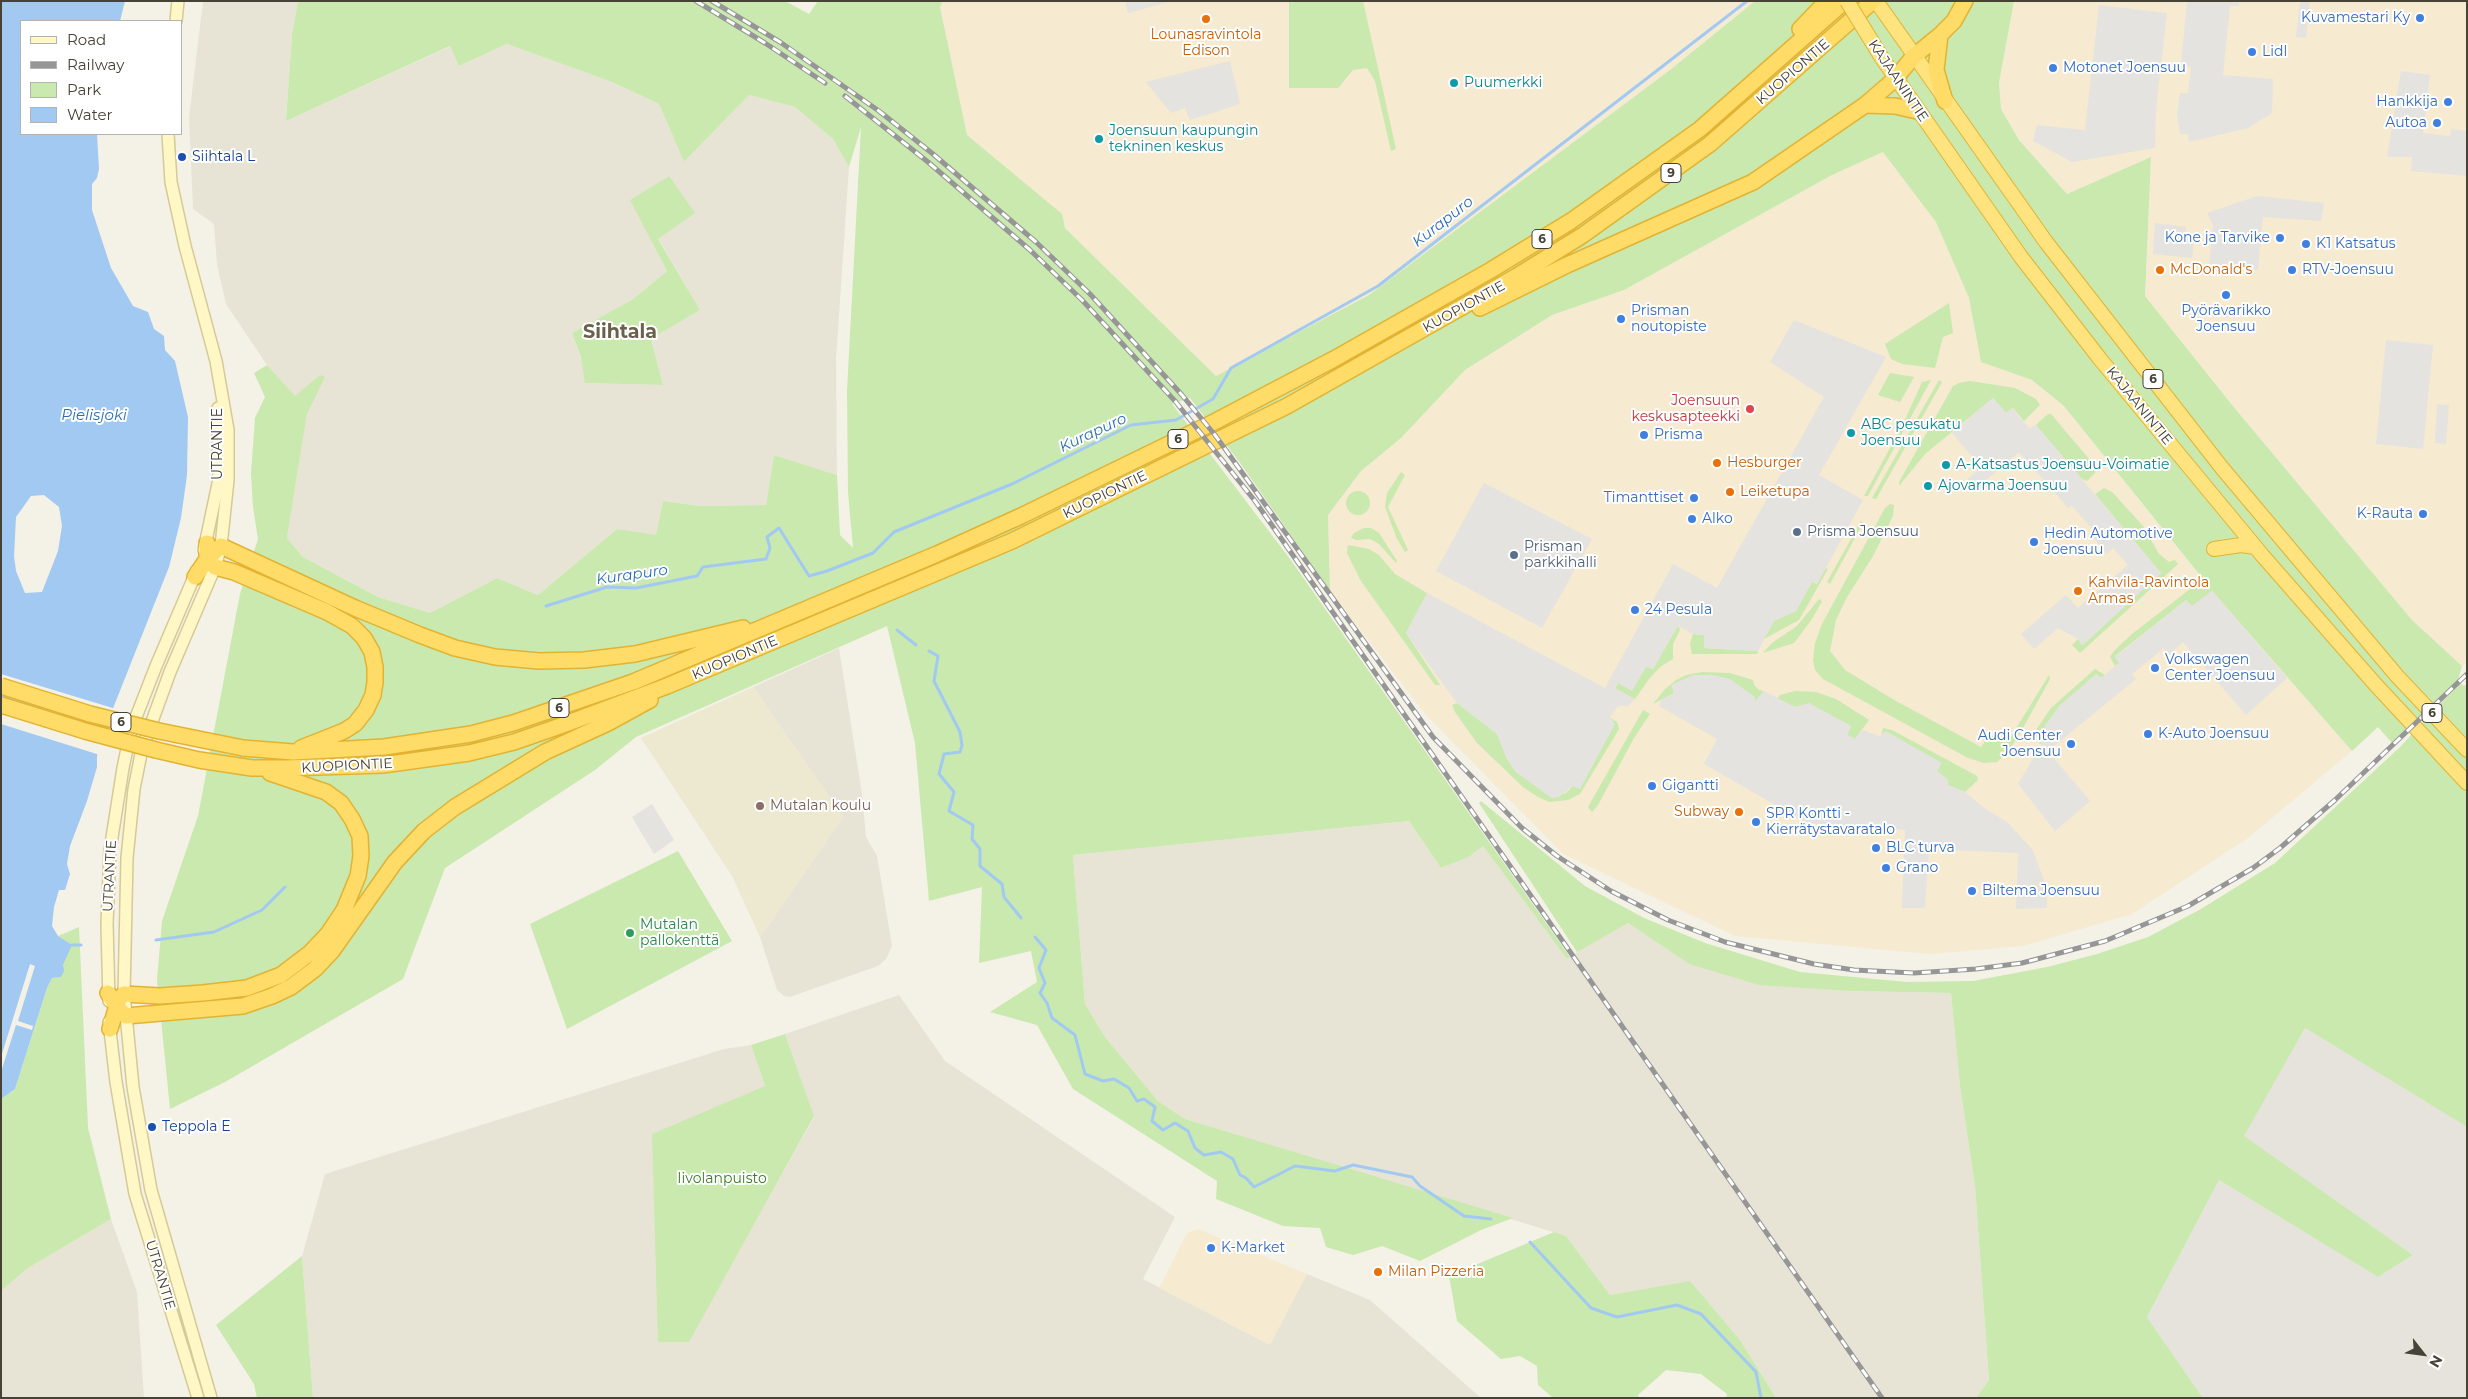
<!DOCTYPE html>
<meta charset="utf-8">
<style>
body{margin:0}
#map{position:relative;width:2468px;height:1399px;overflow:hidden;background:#f4f1e7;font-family:Montserrat,sans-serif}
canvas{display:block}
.frame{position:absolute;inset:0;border:2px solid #474236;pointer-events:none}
.legend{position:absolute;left:20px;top:20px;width:162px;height:115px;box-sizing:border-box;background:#fff;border:1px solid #b5b3af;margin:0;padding:6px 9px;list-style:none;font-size:15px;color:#474236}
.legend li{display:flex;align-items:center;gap:10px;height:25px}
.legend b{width:25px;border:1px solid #b5b3af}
.north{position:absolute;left:2398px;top:1329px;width:50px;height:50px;-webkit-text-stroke:4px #fff;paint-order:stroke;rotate:120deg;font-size:14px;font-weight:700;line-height:20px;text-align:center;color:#474236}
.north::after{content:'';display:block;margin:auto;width:18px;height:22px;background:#474236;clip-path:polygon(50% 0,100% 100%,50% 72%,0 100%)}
</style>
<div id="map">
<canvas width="2468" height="1399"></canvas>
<div class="frame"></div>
<ul class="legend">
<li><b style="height:6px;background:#fff7c6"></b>Road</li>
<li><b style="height:6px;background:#969696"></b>Railway</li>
<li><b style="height:14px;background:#c9e9af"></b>Park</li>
<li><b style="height:14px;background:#a2c9f2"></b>Water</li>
</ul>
<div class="north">N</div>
</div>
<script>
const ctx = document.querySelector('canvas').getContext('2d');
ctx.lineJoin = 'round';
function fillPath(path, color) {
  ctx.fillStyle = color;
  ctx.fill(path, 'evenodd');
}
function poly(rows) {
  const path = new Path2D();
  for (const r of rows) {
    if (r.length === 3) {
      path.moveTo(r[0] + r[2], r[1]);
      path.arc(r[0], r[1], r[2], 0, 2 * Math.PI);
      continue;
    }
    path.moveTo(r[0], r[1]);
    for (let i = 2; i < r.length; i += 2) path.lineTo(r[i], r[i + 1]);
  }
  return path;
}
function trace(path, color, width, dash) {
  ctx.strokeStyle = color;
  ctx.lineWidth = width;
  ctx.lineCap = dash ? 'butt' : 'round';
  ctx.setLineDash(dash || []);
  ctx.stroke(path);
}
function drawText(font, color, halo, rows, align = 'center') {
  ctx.font = font + ' Montserrat,sans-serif';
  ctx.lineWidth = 4;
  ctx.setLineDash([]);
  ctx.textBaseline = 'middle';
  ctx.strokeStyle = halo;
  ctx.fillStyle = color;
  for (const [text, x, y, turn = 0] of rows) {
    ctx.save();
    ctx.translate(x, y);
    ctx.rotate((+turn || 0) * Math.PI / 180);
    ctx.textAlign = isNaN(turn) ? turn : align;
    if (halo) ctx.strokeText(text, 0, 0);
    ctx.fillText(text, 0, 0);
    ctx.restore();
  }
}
const residential = poly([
 [203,1,298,1,292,34,286,121,451,46,459,66,507,44,612,82,659,104,684,162,749,95,795,107,833,139,849,167,836,360,837,475,774,455,766,505,700,506,663,501,656,536,617,529,538,595,497,578,430,613,378,597,303,557,287,538,307,414,324,377,320,376,295,397,267,365,226,304,217,265,214,224,193,209,189,117],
 [669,176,658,238,700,310,651,339,663,385,585,383,585,372,572,333,633,299,667,271,631,200],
 [839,648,862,794,866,837,877,856,892,946,886,959,878,966,790,997,784,996,777,990,760,937,843,817,753,687],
 [1409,821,1441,868,1469,857,1483,846,1567,959,1588,944,1628,923,1689,964,1851,991,1951,993,1960,1086,1975,1186,1989,1380,1976,1398,1776,1398,1740,1340,1690,1282,1610,1295,1566,1236,1185,1119,1158,1101,1105,1037,1085,1004,1073,855],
 [899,995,945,1061,1175,1217,1143,1279,1269,1344,1307,1274,1370,1300,1481,1398,313,1398,302,1256,325,1174,724,1049,751,1045,765,1086,658,1342,688,1342,814,1117,785,1034],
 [111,1219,137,1292,144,1398,1,1398,1,1291,28,1268]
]);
const commercial = poly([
 [943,1,1755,1,1670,70,1369,295,1216,376,1065,228,1061,214,967,135,940,7],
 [2014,1,2467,1,2467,662,2462,666,2412,620,2232,405,2145,296,2151,157,2067,194,2019,140,2001,109,1999,83],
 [1883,152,1896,165,1936,221,1969,298,1981,362,2032,380,2064,406,2212,591,2352,751,2248,838,2132,914,2023,946,1930,954,1735,936,1563,854,1426,715,1330,591,1328,515,1361,471,1401,438,1465,370,1552,315,1624,290,1832,175],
 [1198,1229,1307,1274,1270,1345,1159,1288,1187,1233]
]);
const industrial = poly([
 [2305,1028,2467,1127,2467,1398,2203,1398,2147,1317,2219,1180,2378,1277,2413,1255,2243,1136]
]);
const education = poly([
 [753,687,843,817,760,937,732,876,641,738]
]);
const green = poly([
 [298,1,785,1,809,14,818,1,943,1,940,7,967,135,1062,214,1065,228,1216,376,1369,295,1670,70,1755,1,2014,1,1999,83,2001,109,2019,140,2067,194,2151,157,2145,296,2232,405,2412,620,2462,666,2458,680,2392,743,2378,727,2352,751,2212,591,2192,606,2186,600,2115,656,2119,663,2115,666,2110,657,2114,651,2132,634,2203,579,2064,406,2032,380,1981,362,1969,298,1936,222,1883,152,1832,175,1624,290,1552,315,1465,370,1401,438,1361,471,1328,515,1330,591,1238,460,1190,398,1172,404,1290,559,1570,957,1567,959,1483,846,1469,857,1441,868,1409,821,1073,855,1085,1004,1105,1037,1158,1101,1185,1119,1513,1218,1481,1230,1420,1261,1382,1246,1353,1255,1326,1247,1320,1228,1283,1226,1216,1199,1217,1181,1073,1089,1037,1025,990,1012,1037,982,1031,951,979,963,982,887,929,901,915,743,887,626,636,737,595,770,445,868,403,979,225,1082,170,1109,157,980,162,921,198,816,240,594,258,539,253,507,251,474,255,418,265,397,254,373,267,365,295,396,320,375,325,377,307,414,287,538,303,557,378,597,430,613,497,578,538,595,617,529,656,535,663,501,700,506,766,505,774,455,837,475,840,535,853,548,848,492,847,391,861,127,849,167,833,139,795,107,749,95,684,162,659,104,612,82,507,44,459,66,450,46,286,121,292,34],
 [1289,1,1363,1,1396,149,1391,151,1375,81,1367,68,1353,70,1338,88,1289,88],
 [669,176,695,213,658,239,700,310,651,339,663,385,585,383,581,358,572,333,633,299,667,271,630,200],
 [1949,303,1953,333,1943,337,1935,368,1902,364,1891,359,1885,344],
 [1890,373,1914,377,1900,402,1878,395],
 [1931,380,1868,496,1864,496,1904,422,1922,382],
 [1939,380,1942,382,1876,499,1872,498],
 [1970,381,2015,388,2036,399,2040,405,2024,421,2013,408,2006,413,1993,398,1925,454,1899,486,1899,482,1953,386,1959,383],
 [2048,414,2051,414,2096,467,2095,473,2087,481,2082,479,2036,425],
 [1401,472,1405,475,1388,507,1408,550,1405,552,1397,539,1385,507,1387,493],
 [2104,488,2112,492,2143,526,2159,554,2169,562,2175,560,2178,564,2080,653,2072,645,2078,639,2082,645,2161,573,2095,494],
 [1358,503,12],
 [1890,504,1894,505,1893,516,1873,556,1847,597,1836,620,1830,651,1845,670,1896,701,1981,747,1989,735,2009,740,2049,675,2050,679,2018,737,2005,755,1997,762,1984,763,1968,758,1823,679,1815,670,1813,660,1815,643,1822,624,1885,508],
 [1861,521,1863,523,1830,584,1827,582],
 [1364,528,1371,528,1379,533,1397,561,1396,563,1379,544,1370,539,1356,540,1351,538,1354,533],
 [1348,545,1369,549,1379,555,1395,574,1427,593,1406,633,1440,685,1435,685,1361,581,1347,553],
 [1826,568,1828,569,1799,620,1764,639,1774,621,1796,611,1812,582,1817,584],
 [1819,599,1822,601,1812,619,1794,643,1763,653,1772,643,1797,626],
 [1678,625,1680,630,1673,644,1673,659,1660,667,1649,679,1635,699,1615,689,1618,683,1632,690,1646,666,1653,669],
 [1693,634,1704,635,1704,648,1758,651,1757,654,1692,654,1690,644],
 [2095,669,2105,675,2101,678,2096,674,2045,728,2049,731,2041,744,2039,743,2034,733,2051,708],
 [1702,672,1730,673,1753,680,1754,685,1759,690,1764,691,1754,703,1755,697,1672,685,1674,693,1653,704,1665,689,1676,680,1686,675],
 [2460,683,2464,686,2467,684,2467,1127,2305,1028,2244,1136,2413,1255,2378,1277,2219,1180,2147,1317,2203,1398,1976,1398,1989,1380,1975,1186,1960,1086,1951,993,1851,991,1759,985,1689,964,1628,923,1577,952,1479,803,1481,801,1585,886,1644,918,1705,943,1800,972,1907,982,1973,981,2047,967,2097,954,2148,937,2201,909,2275,863,2400,747],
 [1795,691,1816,692,1836,699,1869,720,1855,739,1847,735,1851,726,1809,704,1795,707,1777,699,1780,695],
 [1457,703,1497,734,1507,759,1516,772,1552,798,1566,793,1573,786,1580,789,1610,718,1617,722,1619,729,1580,794,1568,800,1549,802,1538,797,1523,787,1477,743,1455,712,1452,705],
 [1643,710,1650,714,1634,738,1598,805,1592,812,1588,807],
 [1883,728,1892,730,1977,776,1978,780,1965,792,1948,785,1948,780,1937,771,1941,763,1885,731,1881,737],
 [678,851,732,941,567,1029,530,924],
 [79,927,88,1128,111,1219,28,1268,1,1291,1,1099,15,1089,47,988,52,978,58,977,71,945,58,936],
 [785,1034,814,1116,689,1342,658,1342,652,1134,765,1086,751,1045],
 [1554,1232,1566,1236,1610,1295,1690,1281,1740,1340,1776,1398,1726,1398,1727,1394,1701,1374,1666,1370,1638,1395,1639,1398,1553,1398,1538,1385,1537,1366,1520,1356,1501,1359,1457,1321,1449,1276],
 [302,1256,313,1398,257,1398,254,1384,216,1325]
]);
const parking = poly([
 [1125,1,1173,1,1128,13],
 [2187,1,2239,1,2239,6,2230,6,2223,75,2273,79,2272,113,2248,128,2189,142,2188,134,2180,134,2177,114,2180,93,2188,93,2191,67,2181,65],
 [2300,1,2310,1,2306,38,2296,37],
 [2099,5,2167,13,2156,109,2155,148,2072,162,2033,141,2037,125,2085,130],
 [1230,61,1240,104,1190,120,1185,108,1171,113,1146,82],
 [2401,71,2430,75,2423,133,2450,136,2451,129,2467,131,2467,176,2411,171,2412,157,2387,157],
 [2257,196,2324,203,2321,221,2263,217,2258,270,2209,265,2213,225,2207,213],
 [2155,223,2186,227,2185,236,2194,236,2192,258,2153,254],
 [1794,320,1886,357,1819,475,1863,500,1817,584,1812,582,1796,611,1774,621,1758,651,1704,648,1704,635,1693,634,1678,626,1653,669,1646,667,1632,691,1618,683,1615,688,1635,699,1628,706,1618,706,1610,717,1615,724,1580,789,1573,786,1559,797,1552,798,1516,772,1507,759,1497,734,1457,703,1406,633,1427,593,1605,688,1673,564,1717,588,1824,397,1770,362],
 [2386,340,2433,345,2423,449,2376,444],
 [1993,398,2006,413,2012,408,2029,428,2036,425,2161,573,2083,645,2078,639,2058,628,2034,649,2021,634,2066,595,2078,608,2128,565,2113,548,2107,554,2091,535,2094,531,2072,506,2068,508,2019,452,1974,490,1966,481,1981,467,1952,433],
 [2437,404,2449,405,2446,444,2435,443],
 [1484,483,1592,539,1542,628,1436,571],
 [2212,591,2287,678,2246,715,2183,642,2169,654,2164,648,2132,674,2136,679,2048,751,2090,801,2055,831,2018,784,2049,732,2044,727,2059,706,2096,674,2101,678,2119,663,2115,657,2186,600,2192,606],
 [1693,675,1712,675,1730,679,1755,697,1754,703,1764,691,1795,707,1809,703,1851,726,1847,735,1854,739,1863,730,1881,737,1885,731,1942,763,1937,771,1948,780,1948,785,1965,792,1984,808,2007,822,2033,850,2046,886,2047,908,2016,909,2018,853,1929,849,1925,908,1902,908,1905,830,1807,823,1704,764,1717,739,1659,706,1661,700,1674,693,1671,685],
 [652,804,674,840,654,854,632,817]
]);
const water = poly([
 [1,1,125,1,120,21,21,21,21,134,97,134,99,169,97,178,92,184,92,210,111,268,133,306,148,312,154,329,164,336,165,350,175,361,188,417,187,475,181,518,169,567,110,716,97,756,97,767,87,801,70,846,67,864,70,874,65,890,59,890,54,907,52,926,58,936,72,945,63,965,64,971,61,977,52,978,47,988,15,1089,1,1099],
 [44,495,59,507,62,526,58,551,42,592,25,593,16,571,14,556,16,517,31,496]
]);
const pier = poly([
 [1,674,116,709,109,728,1,695],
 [1,699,108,732,100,755,1,724],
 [30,964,35,966,18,1021,33,1026,32,1030,16,1025,1,1072,1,1057]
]);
const stream = poly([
 [546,606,607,587,636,588,697,576,703,567,766,559,770,548,767,537,779,528,809,576,827,571,873,553,894,532,1012,484,1131,425,1176,420,1213,399,1231,368,1378,286,1747,1],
 [897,630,916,645],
 [929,651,938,656,934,681,960,732,962,745,960,752,944,754,939,774,954,792,949,811,973,825,972,839,980,849,980,866,1002,884,1004,897,1021,918],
 [1035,937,1046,950,1039,968,1045,983,1040,993,1047,1003,1052,1018,1075,1035,1085,1074,1103,1081,1114,1079,1129,1088,1137,1101,1144,1099,1155,1107,1152,1121,1163,1130,1175,1123,1188,1131,1195,1148,1204,1155,1221,1152,1233,1159,1240,1175,1246,1178,1254,1187,1295,1166,1335,1171,1353,1165,1412,1177,1420,1186,1464,1216,1491,1219],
 [156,940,214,932,262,910,285,887],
 [72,945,81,945],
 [1530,1242,1591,1308,1617,1317,1677,1305,1701,1314,1756,1372,1761,1398]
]);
const secondary = poly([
 [176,21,178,1],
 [168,134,171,182,185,246,216,361,228,430,228,480,221,546,215,567,170,672,142,749,134,789,127,858,124,994,133,1087,151,1190,211,1398],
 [204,550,219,479,218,408],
 [109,1001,107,924,110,850,123,768,131,730,156,666,197,570],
 [109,1022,116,1082,135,1194,198,1398]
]);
const trunk = poly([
 [1876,1,2046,242,2222,468,2397,676,2467,750],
 [1882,58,2021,257,2100,359,2262,555,2375,684,2467,783],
 [2214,549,2241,545,2255,547]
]);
const motorway = poly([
 [1800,29,1827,1],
 [1940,35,1936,70,1945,101],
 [1865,105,1895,106,1917,111],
 [1480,308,1567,265,1753,182,1865,105,1895,79,1913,57,1940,35,1954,21,1965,1],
 [207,543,207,559,215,567,234,572,327,612,352,626,364,638,372,652,375,667,375,682,373,695,366,710,355,724,344,731,301,748],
 [195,577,207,559,221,546,355,608,420,635,455,648,495,657,539,661,584,660,635,654,743,628],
 [243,748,293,752,384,747,471,734,513,723,633,682,937,554,1021,516,1216,421,1334,359,1491,270,1571,221,1700,129,1845,1],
 [156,750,199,760,252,768,286,768,383,765,469,753,514,742,560,726,667,686,1012,541,1287,406,1517,276,1583,235,1710,144,1873,1],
 [108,993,117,1007,126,1016,243,1006,272,996,291,987,315,969,332,951,395,862,424,831,455,807,545,752,608,723,650,700],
 [110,1029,119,999,124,994,160,996,203,993,247,988,281,975,310,953,328,934,344,910,358,876,361,856,360,836,352,819,341,803,326,792,270,773]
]);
const rail = poly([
 [696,1,765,43,825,83],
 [712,1,780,42,879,111,933,154,1036,242,1090,294,1182,395,1215,435,1433,737,1522,828,1557,856,1611,891,1668,920,1725,942,1814,964,1854,970,1914,973,1976,969,2022,963,2105,941,2188,906,2253,868,2280,848,2335,800,2467,674],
 [845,96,928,162,1030,250,1082,300,1175,401,1255,501,1882,1398]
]);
const trunkBridge = poly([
 [1847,1,1882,58]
]);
const motorwayBridge = poly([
 [1,686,90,714,159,731,243,748],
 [1,705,85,731,156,750]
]);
const markers = [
 [2420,18,5,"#3f7fe0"],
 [1206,19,5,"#e8710a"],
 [2252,52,5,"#3f7fe0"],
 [2053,68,5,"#3f7fe0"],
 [1454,83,5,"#0f9aa8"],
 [2448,102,5,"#3f7fe0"],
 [2437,123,5,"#3f7fe0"],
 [1099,139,5,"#0f9aa8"],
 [182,157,5,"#1a4fb4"],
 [2280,238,5,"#3f7fe0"],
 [2306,244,5,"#3f7fe0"],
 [2160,270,5,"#e8710a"],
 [2292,270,5,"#3f7fe0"],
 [2226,295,5,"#3f7fe0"],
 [1621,319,5,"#3f7fe0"],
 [1750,409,5,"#e0444e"],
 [1851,433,5,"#0f9aa8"],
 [1644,435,5,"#3f7fe0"],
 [1717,463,5,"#e8710a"],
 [1946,465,5,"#0f9aa8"],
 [1928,486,5,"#0f9aa8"],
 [1730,492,5,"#e8710a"],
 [1694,498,5,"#3f7fe0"],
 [2423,514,5,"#3f7fe0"],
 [1692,519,5,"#3f7fe0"],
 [1797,532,5,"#5c6f8a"],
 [2034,542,5,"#3f7fe0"],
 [1514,555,5,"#5c6f8a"],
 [2078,591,5,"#e8710a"],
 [1635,610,5,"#3f7fe0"],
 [2155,668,5,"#3f7fe0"],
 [2148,734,5,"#3f7fe0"],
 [2071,744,5,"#3f7fe0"],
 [1652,786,5,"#3f7fe0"],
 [760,806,5,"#8d6e63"],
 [1739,812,5,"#e8710a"],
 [1756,822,5,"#3f7fe0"],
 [1876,848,5,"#3f7fe0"],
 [1886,868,5,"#3f7fe0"],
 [1972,891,5,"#3f7fe0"],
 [630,933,5,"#2e9e5b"],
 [152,1127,5,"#1a4fb4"],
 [1211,1248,5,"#3f7fe0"],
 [1378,1272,5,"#e8710a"]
];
const shields = [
 [1671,173,20],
 [1542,239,20],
 [2153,379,20],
 [1178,439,20],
 [559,708,20],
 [2432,713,20],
 [121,722,20]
];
const shieldNames = [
 ["9",1671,173],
 ["6",1542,239],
 ["6",2153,379],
 ["6",1178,439],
 ["6",559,708],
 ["6",2432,713],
 ["6",121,722]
];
const shopNames = [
 ["Kuvamestari Ky",2410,18,"right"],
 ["Lidl",2262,52],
 ["Motonet Joensuu",2063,68],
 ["Hankkija",2438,102,"right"],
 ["Autoa",2427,123,"right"],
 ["Kone ja Tarvike",2270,238,"right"],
 ["K1 Katsatus",2316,244],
 ["RTV-Joensuu",2302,270],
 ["Prisman",1631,311],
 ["noutopiste",1631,327],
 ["Pyörävarikko",2226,311,"center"],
 ["Joensuu",2226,327,"center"],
 ["Prisma",1654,435],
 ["Timanttiset",1684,498,"right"],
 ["K-Rauta",2413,514,"right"],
 ["Alko",1702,519],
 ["Hedin Automotive",2044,534],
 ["Joensuu",2044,550],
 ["24 Pesula",1645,610],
 ["Volkswagen",2165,660],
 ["Center Joensuu",2165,676],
 ["K-Auto Joensuu",2158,734],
 ["Audi Center",2061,736,"right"],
 ["Joensuu",2061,752,"right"],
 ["Gigantti",1662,786],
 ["SPR Kontti -",1766,814],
 ["Kierrätystavaratalo",1766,830],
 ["BLC turva",1886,848],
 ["Grano",1896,868],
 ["Biltema Joensuu",1982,891],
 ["K-Market",1221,1248]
];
const foodNames = [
 ["Lounasravintola",1206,35,"center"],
 ["Edison",1206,51,"center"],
 ["McDonald's",2170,270],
 ["Hesburger",1727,463],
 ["Leiketupa",1740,492],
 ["Kahvila-Ravintola",2088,583],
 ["Armas",2088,599],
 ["Subway",1729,812,"right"],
 ["Milan Pizzeria",1388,1272]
];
const streetNames = [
 ["KUOPIONTIE",1793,72,-41],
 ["KAJAANINTIE",1898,81,56],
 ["KUOPIONTIE",1464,307,-29],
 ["KAJAANINTIE",2139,406,51],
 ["UTRANTIE",218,444,-90],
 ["KUOPIONTIE",1105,495,-26],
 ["KUOPIONTIE",735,658,-23],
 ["KUOPIONTIE",347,766,-3],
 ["UTRANTIE",110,876,-87],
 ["UTRANTIE",160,1275,73]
];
const cultureNames = [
 ["Puumerkki",1464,83],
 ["Joensuun kaupungin",1109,131],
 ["tekninen keskus",1109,147],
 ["ABC pesukatu",1861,425],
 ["Joensuu",1861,441],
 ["A-Katsastus Joensuu-Voimatie",1956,465],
 ["Ajovarma Joensuu",1938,486]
];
const transitNames = [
 ["Siihtala L",192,157],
 ["Teppola E",162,1127]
];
const healthNames = [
 ["Joensuun",1740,401],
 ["keskusapteekki",1740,417]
];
const serviceNames = [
 ["Prisma Joensuu",1807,532],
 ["Prisman",1524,547],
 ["parkkihalli",1524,563]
];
const educationNames = [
 ["Mutalan koulu",770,806]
];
const leisureNames = [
 ["Mutalan",640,925],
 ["pallokenttä",640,941]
];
const parkNames = [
 ["Iivolanpuisto",722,1179]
];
const waterNames = [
 ["Kurapuro",1443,222,-38],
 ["Pielisjoki",94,416],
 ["Kurapuro",1093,433,-25],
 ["Kurapuro",632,575,-8]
];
const districtNames = [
 ["Siihtala",620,332]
];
fillPath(residential, '#e8e4d5');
fillPath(commercial, '#f6ead1');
fillPath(industrial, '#e6e3dc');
fillPath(education, '#ede8d0');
fillPath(green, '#c9e9af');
fillPath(parking, '#e5e3df');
fillPath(water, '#a2c9f2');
fillPath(pier, '#f4f1e7');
trace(stream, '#a2c9f2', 3);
trace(secondary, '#d5ca96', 14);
trace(trunk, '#e2b333', 16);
trace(motorway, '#e2b333', 18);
trace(secondary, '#fff7c6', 11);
trace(trunk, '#ffe37e', 14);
trace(motorway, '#ffdb67', 15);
trace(rail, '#969696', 5);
trace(rail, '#fff', 3, [9]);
trace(trunkBridge, '#e2b333', 16, []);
trace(motorwayBridge, '#e2b333', 18, []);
trace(trunkBridge, '#ffe37e', 14);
trace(motorwayBridge, '#ffdb67', 15);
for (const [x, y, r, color] of markers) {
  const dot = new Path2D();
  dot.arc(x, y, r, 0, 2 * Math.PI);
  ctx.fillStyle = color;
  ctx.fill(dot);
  trace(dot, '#fff', 2);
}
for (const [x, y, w] of shields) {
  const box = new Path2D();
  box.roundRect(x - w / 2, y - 9.5, w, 19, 4);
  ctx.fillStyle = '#fff';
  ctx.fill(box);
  trace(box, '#474236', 1);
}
drawText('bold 12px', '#474236', null, shieldNames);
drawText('14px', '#366cbe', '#fff', shopNames, 'left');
drawText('14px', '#c56008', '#fff', foodNames, 'left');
drawText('14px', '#474236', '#fff', streetNames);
drawText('14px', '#0d838f', '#fff', cultureNames, 'left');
drawText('14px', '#164399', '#fff', transitNames, 'left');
drawText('14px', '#be3a42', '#fff', healthNames, 'right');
drawText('14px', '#4e5e75', '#fff', serviceNames, 'left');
drawText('14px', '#785e54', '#fff', educationNames, 'left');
drawText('14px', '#27864d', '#fff', leisureNames, 'left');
drawText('14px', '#3e7b27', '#fff', parkNames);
drawText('italic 15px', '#2b6eb7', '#fff', waterNames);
drawText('bold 19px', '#6a614d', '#fff', districtNames);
</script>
